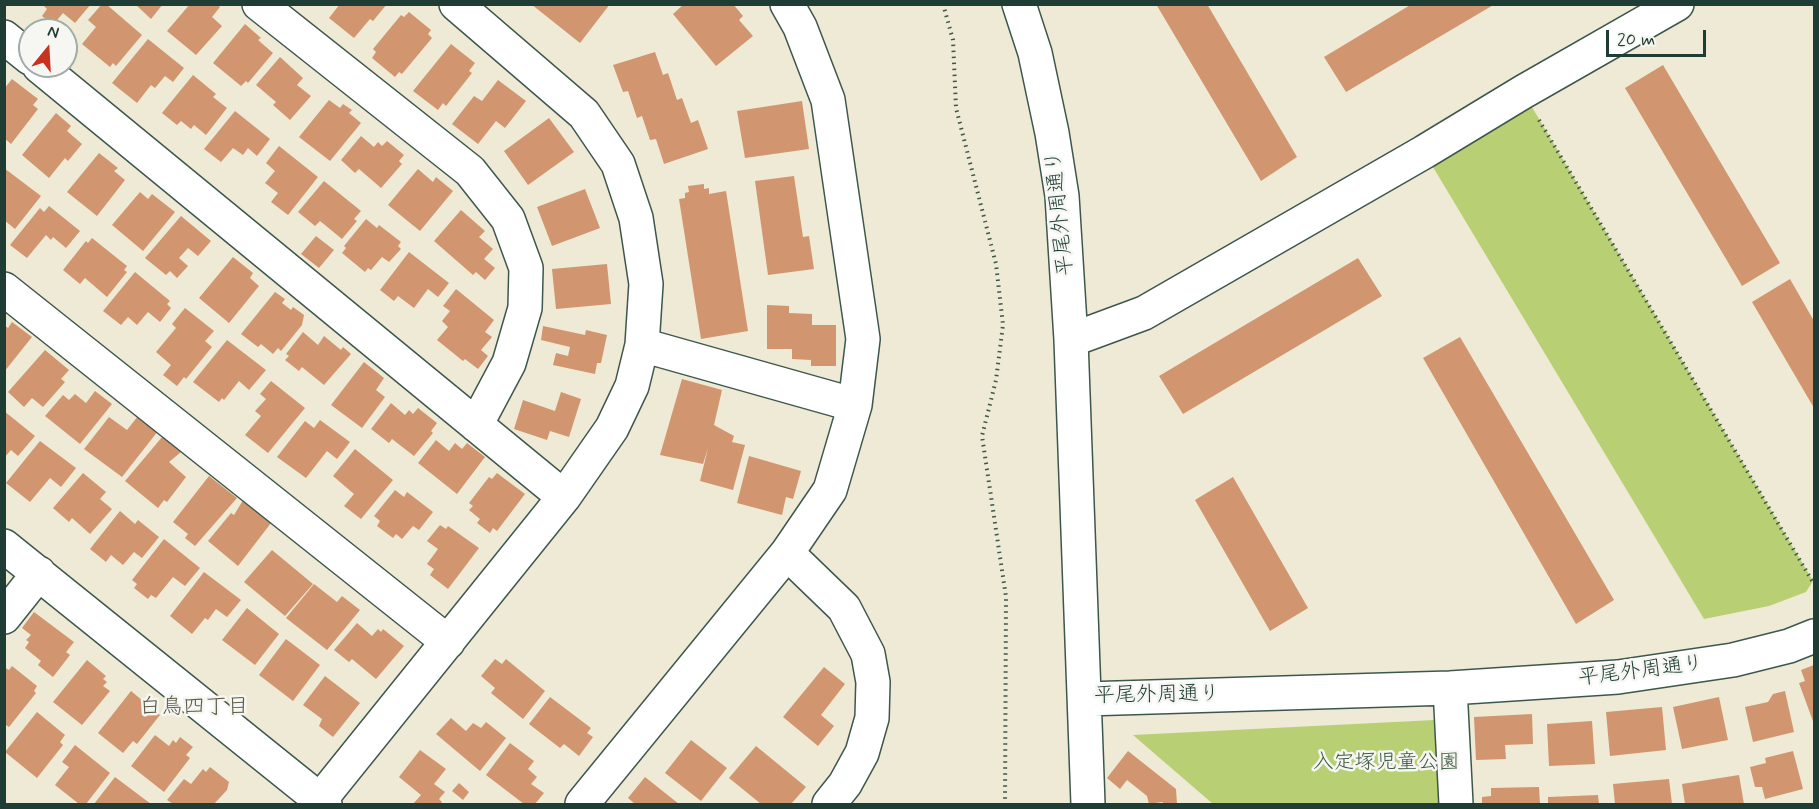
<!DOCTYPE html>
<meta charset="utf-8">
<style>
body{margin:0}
#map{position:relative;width:1819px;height:809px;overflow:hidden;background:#eeead5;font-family:Mynerve,sans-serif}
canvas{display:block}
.frame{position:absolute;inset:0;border:6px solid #1f3d34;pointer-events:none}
.north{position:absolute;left:18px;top:18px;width:60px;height:60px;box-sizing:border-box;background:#f6f6f2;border:2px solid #a0aca6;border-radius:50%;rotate:18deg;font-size:16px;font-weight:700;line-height:24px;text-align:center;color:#1f3d34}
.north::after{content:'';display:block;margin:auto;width:21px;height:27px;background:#c8321e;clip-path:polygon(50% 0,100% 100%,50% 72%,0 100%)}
.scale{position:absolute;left:1606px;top:30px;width:100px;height:27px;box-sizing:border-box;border:3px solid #1f3d34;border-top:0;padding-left:8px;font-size:18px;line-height:21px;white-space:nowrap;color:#1f3d34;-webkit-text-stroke:4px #f6f6f2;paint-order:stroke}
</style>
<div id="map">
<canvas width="1819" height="809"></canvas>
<div class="frame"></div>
<div class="north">N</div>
<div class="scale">20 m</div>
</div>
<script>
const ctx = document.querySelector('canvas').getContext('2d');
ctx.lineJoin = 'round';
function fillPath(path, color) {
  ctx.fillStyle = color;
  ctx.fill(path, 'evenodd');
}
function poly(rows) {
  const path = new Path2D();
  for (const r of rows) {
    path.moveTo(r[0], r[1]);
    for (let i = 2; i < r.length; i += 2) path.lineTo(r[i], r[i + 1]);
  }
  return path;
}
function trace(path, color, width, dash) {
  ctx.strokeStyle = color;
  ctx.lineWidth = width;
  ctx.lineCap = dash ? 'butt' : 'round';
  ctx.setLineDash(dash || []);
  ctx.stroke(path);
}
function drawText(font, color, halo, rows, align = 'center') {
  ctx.font = font + ' Mynerve,"Klee One",sans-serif';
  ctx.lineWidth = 5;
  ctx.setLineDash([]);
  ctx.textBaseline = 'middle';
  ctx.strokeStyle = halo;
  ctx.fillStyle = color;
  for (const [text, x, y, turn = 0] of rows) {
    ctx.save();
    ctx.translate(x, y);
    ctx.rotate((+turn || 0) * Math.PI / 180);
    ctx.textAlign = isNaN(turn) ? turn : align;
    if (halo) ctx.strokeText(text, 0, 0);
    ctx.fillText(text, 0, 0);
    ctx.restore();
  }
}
const green = poly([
 [1523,92,1813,581,1806,592,1769,606,1704,619,1424,152],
 [1435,720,1441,804,1213,804,1133,735]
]);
const building = poly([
 [42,4,91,4,75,23,63,13,53,25,42,16,47,9],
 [102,4,106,4,142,35,116,66,113,63,110,67,82,44,96,27,88,20],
 [135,4,163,4,151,19],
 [190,4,217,4,220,7,212,17,222,26,196,55,167,31],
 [340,4,387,4,373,21,370,19,354,38,329,18],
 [531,4,610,4,580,43],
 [684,4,733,4,743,16,739,20,753,36,716,66,673,14],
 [1156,4,1207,4,1297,157,1261,181],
 [1412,4,1495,4,1346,92,1324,57],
 [409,12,431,30,428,34,432,38,402,74,399,72,395,77,372,58,376,52,373,49,401,15,404,17],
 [245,24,261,38,258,40,273,53,248,83,246,81,241,86,213,63],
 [148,39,184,68,173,82,165,76,155,88,151,85,137,103,112,83],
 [451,44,475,63,469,71,472,73,446,106,443,103,438,110,413,91],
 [655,52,663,75,668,73,677,100,682,98,691,123,698,120,708,149,664,164,656,139,650,140,642,116,637,118,628,91,623,92,613,65],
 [280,57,303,78,297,85,311,96,290,120,273,105,276,102,256,85],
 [1663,65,1780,263,1742,286,1625,88],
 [193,75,216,94,213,97,227,108,206,135,194,125,191,129,181,121,177,125,162,113],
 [12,79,38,99,33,105,38,109,11,144,4,138,4,89],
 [498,80,526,101,505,128,496,121,478,144,452,124,474,96,482,101],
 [329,100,340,108,343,104,352,110,349,113,361,123,330,161,299,137],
 [802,101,809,149,745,158,737,111],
 [235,111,270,139,257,156,248,148,243,155,233,148,221,162,204,149],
 [56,113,71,126,67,131,82,144,68,161,65,158,49,178,22,155],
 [549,118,574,152,528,185,504,151],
 [361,136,374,147,378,142,382,146,387,141,404,155,399,161,402,164,381,188,359,169,355,173,341,160],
 [279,146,318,177,288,215,271,202,278,193,265,183,275,171,266,163],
 [99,153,118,168,114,171,125,180,97,216,67,192],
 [4,168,41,196,15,229,4,220],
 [418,169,433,182,436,177,453,191,420,231,388,205],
 [794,176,803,237,809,236,814,269,768,275,755,181],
 [324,181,361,211,354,219,357,221,342,239,320,221,315,226,298,212],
 [704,184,704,189,709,188,709,194,726,191,748,331,701,339,679,199,685,198,685,193,689,192,688,186],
 [585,189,600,228,552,246,537,207],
 [140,192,148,199,152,194,175,212,143,251,112,225],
 [49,206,80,231,66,248,53,237,51,240,46,235,27,258,10,245,40,208,44,212],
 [461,210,485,231,479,237,493,249,484,259,495,268,485,280,476,272,473,275,434,241],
 [181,216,211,241,198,256,188,248,179,258,188,266,177,278,170,271,166,275,145,258],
 [366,219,377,228,379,225,401,242,398,246,401,249,389,262,382,257,371,270,368,268,365,272,342,253,346,248,344,246],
 [316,236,334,250,319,268,301,254],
 [92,238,127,266,124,270,127,272,107,297,85,278,80,284,63,270,86,241,88,243],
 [409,252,449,283,438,297,428,289,414,308,398,296,394,301,380,290],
 [233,257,253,273,250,278,259,286,229,323,199,298],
 [1358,258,1382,296,1183,414,1159,376],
 [607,264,611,304,556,309,552,269],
 [135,272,170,301,167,304,171,308,160,322,148,312,137,325,128,317,121,325,103,311],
 [1790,279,1814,321,1814,408,1752,302],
 [456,289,494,320,485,332,492,337,481,350,488,356,478,369,465,359,463,361,437,340,448,327,442,321,450,311,443,306],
 [275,292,285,299,282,303,291,310,293,307,304,315,302,325,281,351,278,348,273,354,261,344,258,347,241,334],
 [767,305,789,306,789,313,812,314,812,325,836,325,836,366,811,366,811,360,792,359,792,349,767,349],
 [185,308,214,331,205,341,212,347,186,379,184,377,177,386,163,375,171,365,156,352,176,328,172,324],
 [12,322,32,337,4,372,4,325,8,328],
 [543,326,585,335,586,330,607,335,601,363,597,363,595,374,553,365,556,353,568,356,570,347,541,340],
 [303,332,318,345,324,336,341,350,343,347,351,354,324,385,302,367,299,371,285,360,289,356,286,354],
 [1460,337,1614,600,1576,624,1423,358],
 [227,340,266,370,249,390,239,381,224,400,222,398,219,402,193,382],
 [45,350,69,370,61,379,65,382,43,407,32,398,24,407,8,392],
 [364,362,384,378,376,390,385,397,362,428,331,405],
 [682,379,722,390,714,425,734,436,732,442,745,445,733,490,700,481,708,448,703,464,660,455],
 [271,381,305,408,268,453,245,435,261,416,255,411,266,399,260,394],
 [95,391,112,404,80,444,45,416,63,395,69,400,75,394,86,403],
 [561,392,581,399,569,437,550,431,547,440,514,429,523,400,555,411],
 [391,403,405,415,409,410,413,414,418,408,437,423,431,431,433,433,414,456,392,439,389,443,371,429],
 [4,411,35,436,18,456,11,450,4,458],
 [138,416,158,431,122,477,84,449,109,417,127,430],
 [320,420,350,442,337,459,327,451,306,478,277,457,305,421,314,428],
 [163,436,181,452,169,462,186,477,167,502,164,500,158,508,125,481],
 [436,440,449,451,455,443,462,449,467,443,485,457,457,494,418,463],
 [40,441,76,468,61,487,50,478,30,502,6,483],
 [355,449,393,480,361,519,344,506,354,494,333,476],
 [749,456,801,471,793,499,786,497,782,515,737,503],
 [83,473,106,492,100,499,112,509,90,534,72,518,69,522,53,508],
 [497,473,525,494,497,531,493,528,490,533,477,523,480,519,469,510,473,506,469,503,489,477,492,479],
 [209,476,237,498,195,546,185,538,188,534,173,522],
 [1233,477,1308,608,1270,631,1195,500],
 [395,490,404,497,407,492,433,512,419,530,413,526,402,539,396,534,393,538,377,526,380,521,374,516],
 [245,497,271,523,238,566,208,541,231,513,234,515],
 [120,511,135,524,138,520,159,537,142,558,134,552,123,565,111,555,106,562,90,549],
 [440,525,446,529,448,526,479,548,448,589,430,575,434,569,427,564,438,549,427,541],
 [164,539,200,568,185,586,173,577,156,598,151,595,148,599,134,588,137,584,132,580],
 [272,550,313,584,285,616,244,582],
 [204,572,241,600,227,617,216,609,208,620,205,618,192,634,170,616],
 [314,584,337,602,342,596,360,610,327,650,286,618],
 [247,608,279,634,255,665,222,640],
 [34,612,74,642,66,652,70,655,53,677,38,665,41,661,25,648,29,642,26,640,31,635,22,628],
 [357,623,372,636,378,629,381,632,383,629,404,646,376,679,352,659,349,662,334,650],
 [286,639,320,665,293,701,259,675],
 [495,659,502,664,506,659,545,691,523,719,491,693,495,688,481,676],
 [87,660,106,676,103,679,107,682,103,686,110,691,82,725,53,702],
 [1814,665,1814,724,1799,683,1805,681,1801,670],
 [12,666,37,686,34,691,36,693,9,727,4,724,4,667,9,670],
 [824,667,845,684,821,715,834,726,818,746,783,717],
 [325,676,360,703,333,737,319,726,322,719,303,705],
 [131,691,160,715,137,744,133,741,123,753,98,733],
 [1785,691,1794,732,1753,742,1745,707,1768,702,1773,694],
 [550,697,591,728,587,733,593,737,579,756,564,744,560,748,529,724],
 [1719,697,1728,740,1682,749,1673,707],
 [1662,707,1666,750,1610,756,1606,712],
 [37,712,65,735,60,742,63,745,37,778,5,752],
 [1532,714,1533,744,1505,745,1506,759,1476,760,1474,717],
 [451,718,466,731,473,723,481,728,486,722,506,738,480,771,436,734],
 [1592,721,1595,764,1549,766,1547,724],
 [155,735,169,746,173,740,176,743,180,737,193,747,186,755,190,758,164,792,131,766],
 [691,740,727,768,701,801,665,773],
 [510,743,534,761,528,769,537,777,531,784,544,793,535,804,524,804,486,775],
 [75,745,110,773,86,804,79,804,55,785,69,767,62,762],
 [756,746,806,787,791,804,761,804,729,778],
 [420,750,446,769,434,784,445,792,439,799,442,802,440,804,413,804,421,795,399,777],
 [1128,751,1176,789,1177,804,1165,804,1162,802,1149,804,1147,796,1127,780,1120,789,1107,778],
 [1793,751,1803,789,1765,799,1762,787,1755,787,1750,767,1766,763,1765,758],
 [210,767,229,782,227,790,214,804,173,804,167,800,184,779,191,784,203,769,206,772],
 [1739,775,1744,804,1685,804,1682,784],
 [115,777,151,804,94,804],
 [645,777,679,804,635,804,628,798],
 [1669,779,1672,804,1615,804,1613,784],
 [459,783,469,792,463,800,452,791],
 [1539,787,1540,804,1482,804,1482,797,1491,796,1491,788],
 [1598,795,1599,804,1548,804,1548,797]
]);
const path = poly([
 [943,4,953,40,956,108,996,264,1003,325,996,380,982,436,1006,597,1005,804],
 [1539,120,1814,584]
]);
const minor = poly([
 [259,4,470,171,508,219,526,268,525,308,509,363,476,425],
 [1019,4,1035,53,1052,133,1062,196,1071,340,1088,804],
 [4,37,30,58],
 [39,66,564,497],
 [4,289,448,642],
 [1071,340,1144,313,1424,152,1523,92,1677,4],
 [642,345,855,405],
 [4,546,325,804],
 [787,553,844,608,868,654,873,682,872,718,862,753,845,784,829,804],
 [4,617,39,573],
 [1450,688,1456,804],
 [1085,699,1450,688,1618,677,1733,660,1789,646,1814,636],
 [320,800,564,497,612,428,632,386,642,345,646,284,636,218,618,164,584,114,456,4],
 [582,804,787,553,830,490,855,405,863,339,828,100,800,27,787,4]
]);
const streetNames = [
 ["平尾外周通り",1061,213,-96],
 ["平尾外周通り",1641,672,-7],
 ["平尾外周通り",1157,696,-1]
];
const parkNames = [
 ["入定塚児童公園",1386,764]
];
const neighbourhoodNames = [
 ["白鳥四丁目",194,708]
];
fillPath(green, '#b9cf73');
fillPath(building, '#d1966f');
trace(minor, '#3e574c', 36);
trace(path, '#3e574c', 4, [1.5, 4.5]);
trace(minor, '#fff', 33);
drawText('21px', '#1f3d34', '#f6f6f2', streetNames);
drawText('21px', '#3e5a41', '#f6f6f2', parkNames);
drawText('22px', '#5d5c49', '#f6f6f2', neighbourhoodNames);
</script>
